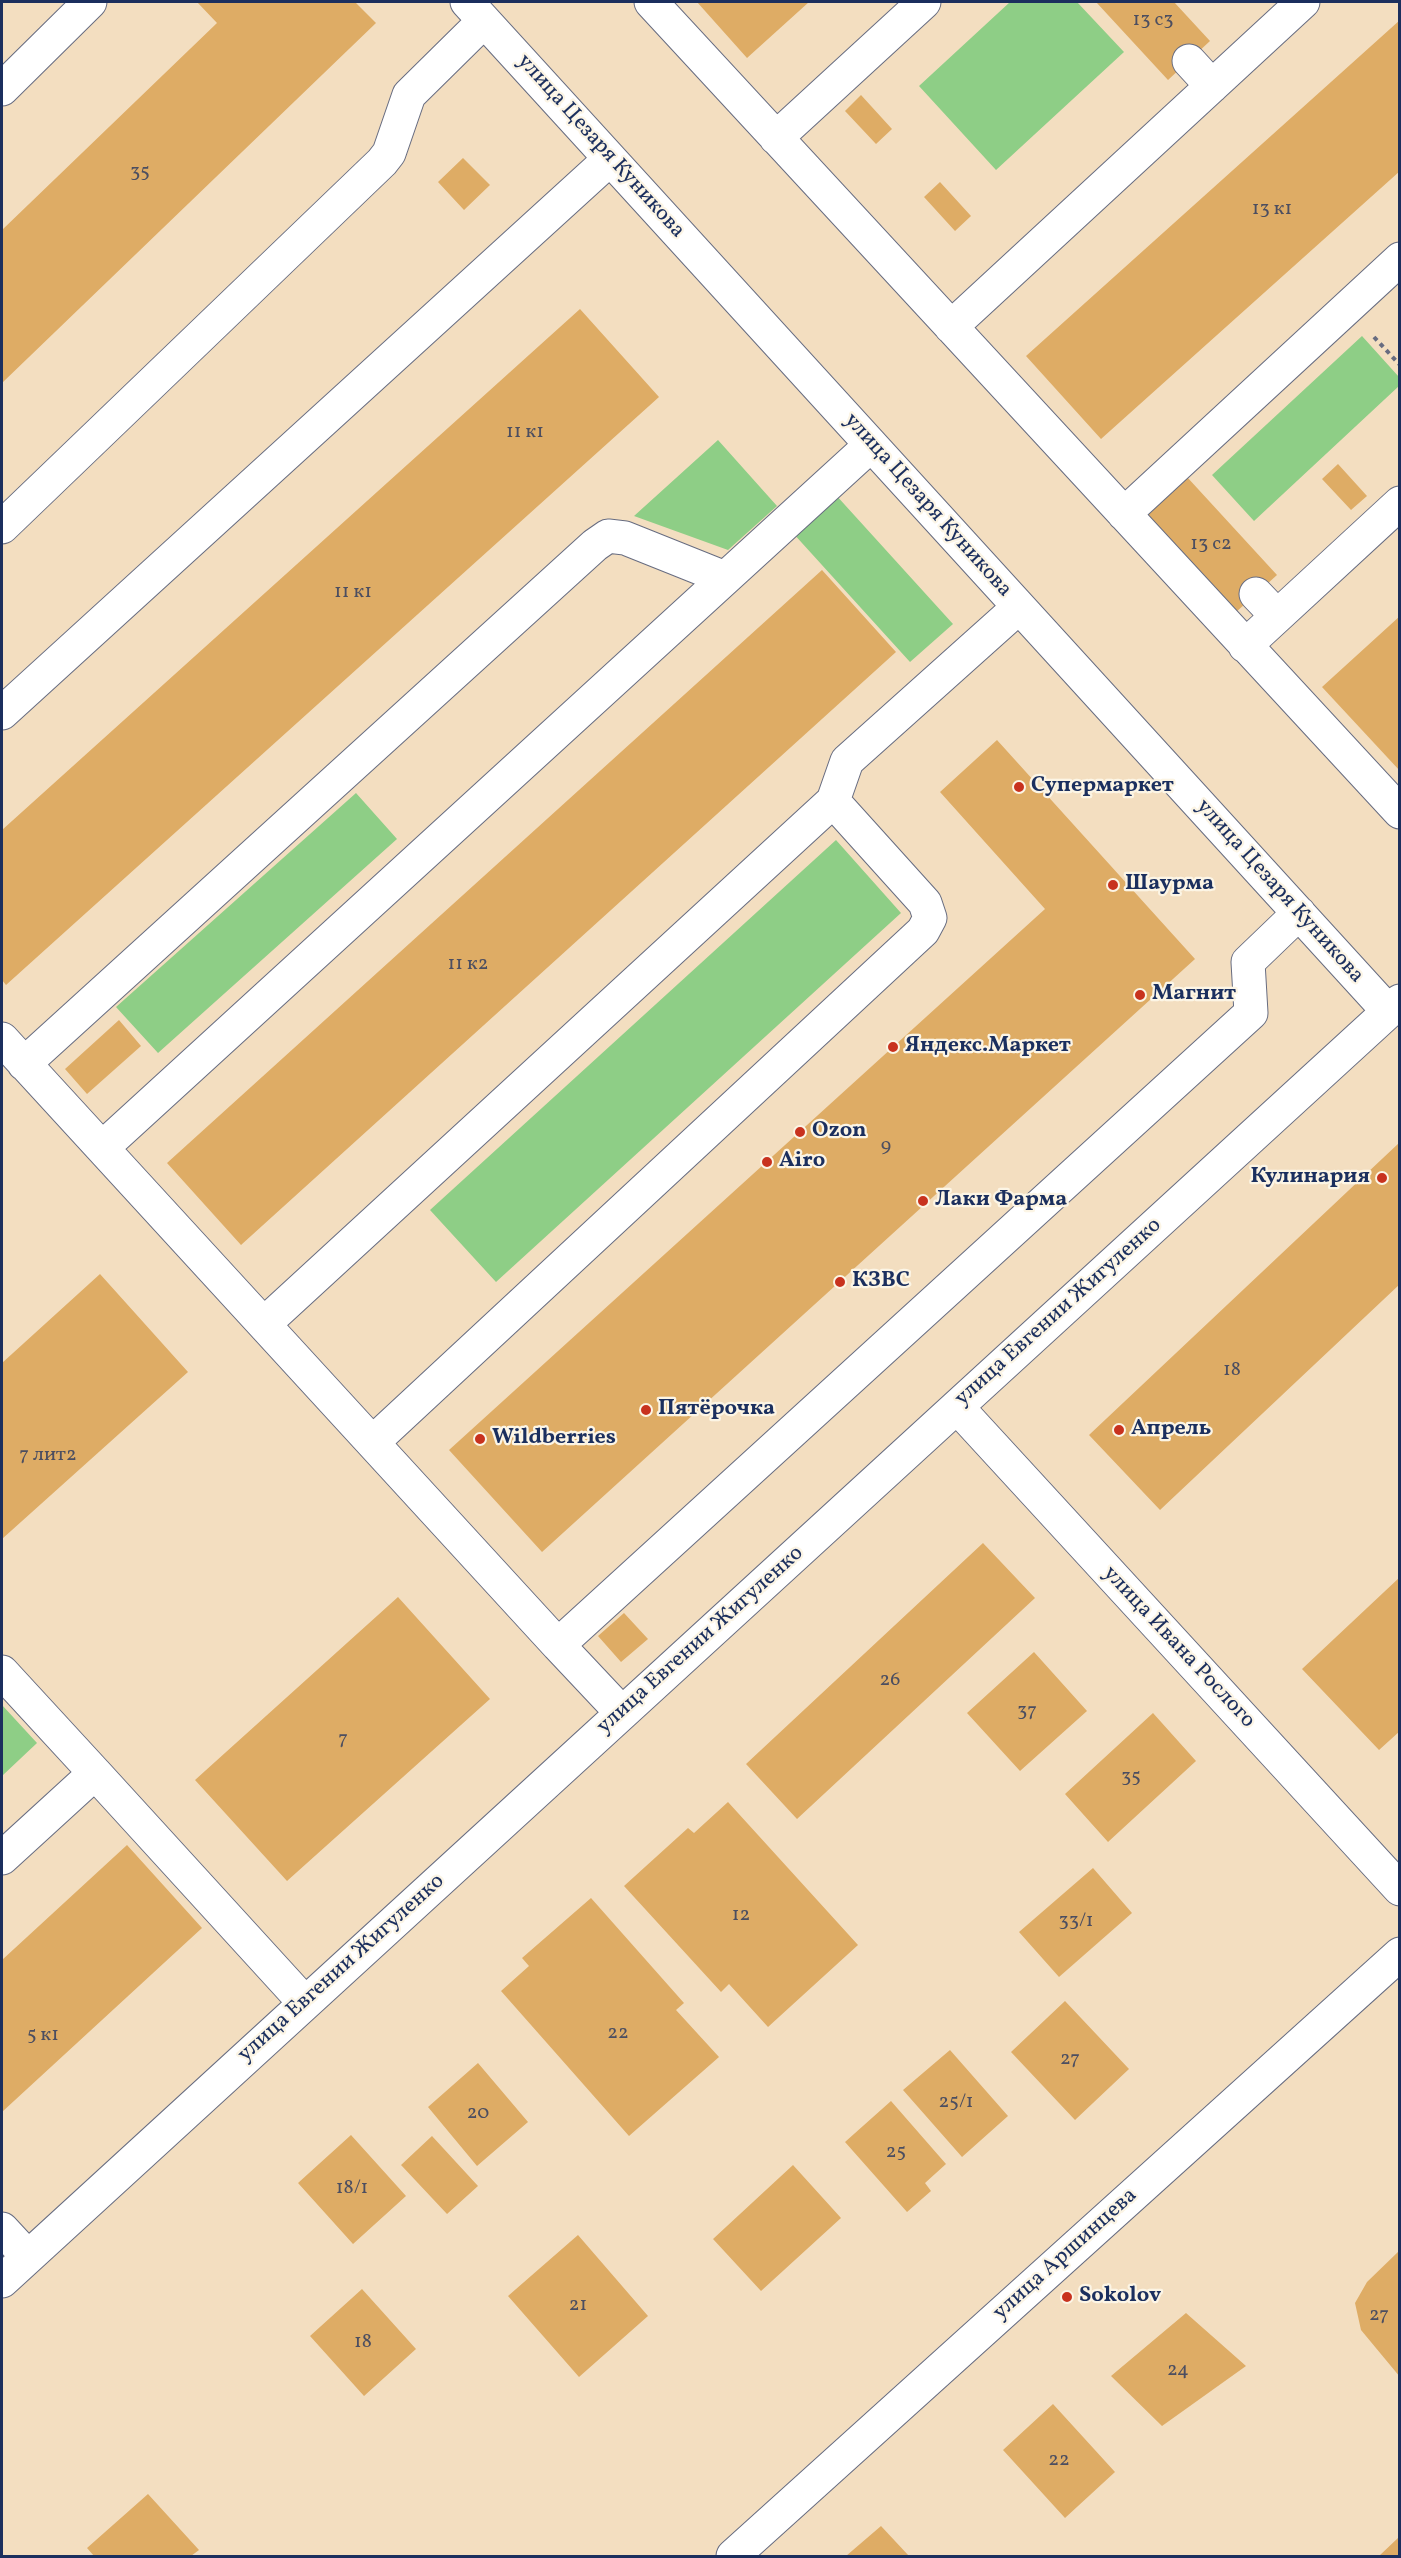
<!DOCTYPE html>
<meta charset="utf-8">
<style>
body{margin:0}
#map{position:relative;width:1401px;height:2558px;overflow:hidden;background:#f3dec0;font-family:Vollkorn,serif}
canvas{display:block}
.frame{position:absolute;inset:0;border:3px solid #1b2f5e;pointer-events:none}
</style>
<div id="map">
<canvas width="1401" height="2558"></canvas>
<div class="frame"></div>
</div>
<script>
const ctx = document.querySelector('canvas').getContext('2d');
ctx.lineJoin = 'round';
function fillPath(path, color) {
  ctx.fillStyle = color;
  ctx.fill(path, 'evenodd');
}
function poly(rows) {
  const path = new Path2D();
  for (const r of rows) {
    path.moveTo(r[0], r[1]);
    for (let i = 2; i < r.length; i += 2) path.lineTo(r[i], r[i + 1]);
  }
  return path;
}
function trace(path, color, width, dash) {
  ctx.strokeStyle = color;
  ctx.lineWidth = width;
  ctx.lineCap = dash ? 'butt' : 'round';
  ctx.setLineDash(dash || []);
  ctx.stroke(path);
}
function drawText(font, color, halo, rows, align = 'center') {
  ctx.font = font + ' Vollkorn,serif';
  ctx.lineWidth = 4.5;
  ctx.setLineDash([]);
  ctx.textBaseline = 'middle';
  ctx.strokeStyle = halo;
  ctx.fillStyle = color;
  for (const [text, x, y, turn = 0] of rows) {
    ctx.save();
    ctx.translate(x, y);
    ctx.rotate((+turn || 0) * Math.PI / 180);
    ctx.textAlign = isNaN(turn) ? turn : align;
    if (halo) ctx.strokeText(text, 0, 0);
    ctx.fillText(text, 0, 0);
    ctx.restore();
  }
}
const green = poly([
 [1010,2,1077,2,1124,52,996,170,919,86],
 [1362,336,1399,377,1399,386,1254,521,1212,475],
 [718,440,777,506,728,550,634,516],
 [835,494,953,624,910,662,792,532],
 [356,793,397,839,158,1053,116,1007],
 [836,840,901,913,496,1282,430,1210],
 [2,1705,37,1743,2,1776]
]);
const building = poly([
 [197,2,355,2,376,23,2,383,2,230,217,23],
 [697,2,809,2,747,58],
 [1096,2,1174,2,1210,41,1168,80],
 [1400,20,1400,171,1101,439,1026,356],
 [861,95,892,129,876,144,845,111],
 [463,158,490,185,464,210,438,182],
 [940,182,971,216,955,231,924,197],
 [580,309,659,397,6,985,2,980,2,830],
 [1338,464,1367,496,1351,510,1322,479],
 [1187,477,1277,575,1235,613,1145,515],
 [822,570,896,652,241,1245,167,1163],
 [1400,616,1400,771,1322,687],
 [997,740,1195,959,542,1552,449,1450,1045,909,940,792],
 [119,1020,141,1046,87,1094,65,1069],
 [1400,1142,1400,1284,1160,1510,1089,1435],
 [100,1274,188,1372,2,1539,2,1363],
 [983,1543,1035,1598,797,1819,746,1764],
 [1400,1577,1400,1731,1379,1750,1302,1669],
 [398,1597,490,1699,287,1881,195,1780],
 [624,1613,648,1639,621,1662,598,1636],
 [1034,1652,1087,1711,1020,1771,967,1713],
 [1153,1713,1196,1761,1108,1842,1065,1794],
 [728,1802,858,1945,768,2027,729,1984,721,1992,624,1886,688,1828,694,1833],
 [127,1845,202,1928,2,2112,2,1960],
 [1093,1868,1132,1913,1059,1977,1019,1932],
 [591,1898,684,2003,676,2010,719,2057,629,2136,501,1991,529,1966,522,1958],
 [1065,2001,1129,2069,1075,2120,1011,2052],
 [950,2050,1008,2116,962,2157,903,2090],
 [478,2063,528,2122,477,2166,428,2107],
 [891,2101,946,2164,925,2183,931,2191,907,2212,845,2142],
 [351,2135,406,2196,353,2244,298,2183],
 [432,2136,478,2186,447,2214,401,2165],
 [793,2165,841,2218,761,2291,713,2239],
 [578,2235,648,2316,579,2377,508,2296],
 [1400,2250,1400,2377,1361,2330,1355,2303,1367,2282],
 [362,2289,416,2349,364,2396,310,2336],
 [1186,2313,1246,2366,1162,2426,1111,2376],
 [1053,2404,1115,2472,1065,2518,1003,2450],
 [148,2494,199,2550,191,2556,94,2556,87,2548],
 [881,2526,909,2556,846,2556],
 [1398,2538,1400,2556,1379,2556]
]);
const path = poly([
 [1374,337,1400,365]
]);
const minor = poly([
 [467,2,1388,1011],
 [651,2,1400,812],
 [1189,61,1212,86],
 [2,89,90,2],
 [776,138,924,2],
 [951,327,1303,2],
 [1124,514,1400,259],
 [2,527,382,162,389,153,409,95,484,21],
 [1256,594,1277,616],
 [1245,646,1400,503],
 [2,713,610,159],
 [2,1039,558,1645,1251,1013,1248,962,1299,913],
 [24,1064,595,545,608,536,625,538,725,578],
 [102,1148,871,445],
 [264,1324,833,801,847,761,1019,607],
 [957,1407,1400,1889],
 [373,1442,923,931,930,918,925,903,833,801],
 [558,1645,622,1713],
 [2,1672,95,1773],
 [2,1858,95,1773,305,2003],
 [2,2229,28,2257],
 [2,2281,1400,1001],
 [733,2556,1400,1954]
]);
const markers = [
 [1019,787,6,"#c8321e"],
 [1113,885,6,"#c8321e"],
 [1140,995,6,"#c8321e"],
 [893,1047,6,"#c8321e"],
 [800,1132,6,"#c8321e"],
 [767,1162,6,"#c8321e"],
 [1382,1178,6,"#c8321e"],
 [923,1201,6,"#c8321e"],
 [840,1282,6,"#c8321e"],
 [646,1410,6,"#c8321e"],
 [1119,1430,6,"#c8321e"],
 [480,1439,6,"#c8321e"],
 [1067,2297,6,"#c8321e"]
];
const numberNames = [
 ["13 с3",1153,21],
 ["35",140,173],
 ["13 к1",1272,210],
 ["11 к1",525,433],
 ["13 с2",1211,545],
 ["11 к1",353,593],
 ["11 к2",468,965],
 ["9",886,1147],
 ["18",1232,1371],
 ["7 лит2",48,1456],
 ["26",890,1681],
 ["37",1027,1712],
 ["7",343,1740],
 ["35",1131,1778],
 ["12",741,1916],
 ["33/1",1076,1922],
 ["22",618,2034],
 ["5 к1",43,2036],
 ["27",1070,2060],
 ["25/1",956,2103],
 ["20",478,2114],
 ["25",896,2153],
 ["18/1",352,2189],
 ["21",578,2306],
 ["27",1379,2316],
 ["18",363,2343],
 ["24",1178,2371],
 ["22",1059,2461]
];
const streetNames = [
 ["улица Цезаря Куникова",600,147,48],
 ["улица Цезаря Куникова",927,506,48],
 ["улица Цезаря Куникова",1279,892,48],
 ["улица Евгении Жигуленко",1059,1313,-42],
 ["улица Евгении Жигуленко",701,1641,-42],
 ["улица Ивана Рослого",1178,1648,47],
 ["улица Евгении Жигуленко",342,1969,-42],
 ["улица Аршинцева",1066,2255,-42]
];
const poiNames = [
 ["Супермаркет",1031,787],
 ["Шаурма",1125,885],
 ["Магнит",1152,995],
 ["Яндекс.Маркет",905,1047],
 ["Ozon",812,1132],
 ["Airo",779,1162],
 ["Кулинария",1370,1178,"right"],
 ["Лаки Фарма",935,1201],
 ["КЗВС",852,1282],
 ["Пятёрочка",658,1410],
 ["Апрель",1131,1430],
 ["Wildberries",492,1439],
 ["Sokolov",1079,2297]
];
fillPath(green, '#8ece86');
fillPath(building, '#deac65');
trace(minor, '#676c80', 35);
trace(path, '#676c80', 4, [4.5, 4.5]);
trace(minor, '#fff', 33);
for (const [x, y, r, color] of markers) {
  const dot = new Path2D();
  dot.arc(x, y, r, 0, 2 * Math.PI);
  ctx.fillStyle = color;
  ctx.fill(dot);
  trace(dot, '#fcf5e5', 2);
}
drawText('20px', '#4c4e60', null, numberNames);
drawText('22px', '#1b2f5e', '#fcf5e5', streetNames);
drawText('bold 22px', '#1b2f5e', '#fcf5e5', poiNames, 'left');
</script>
